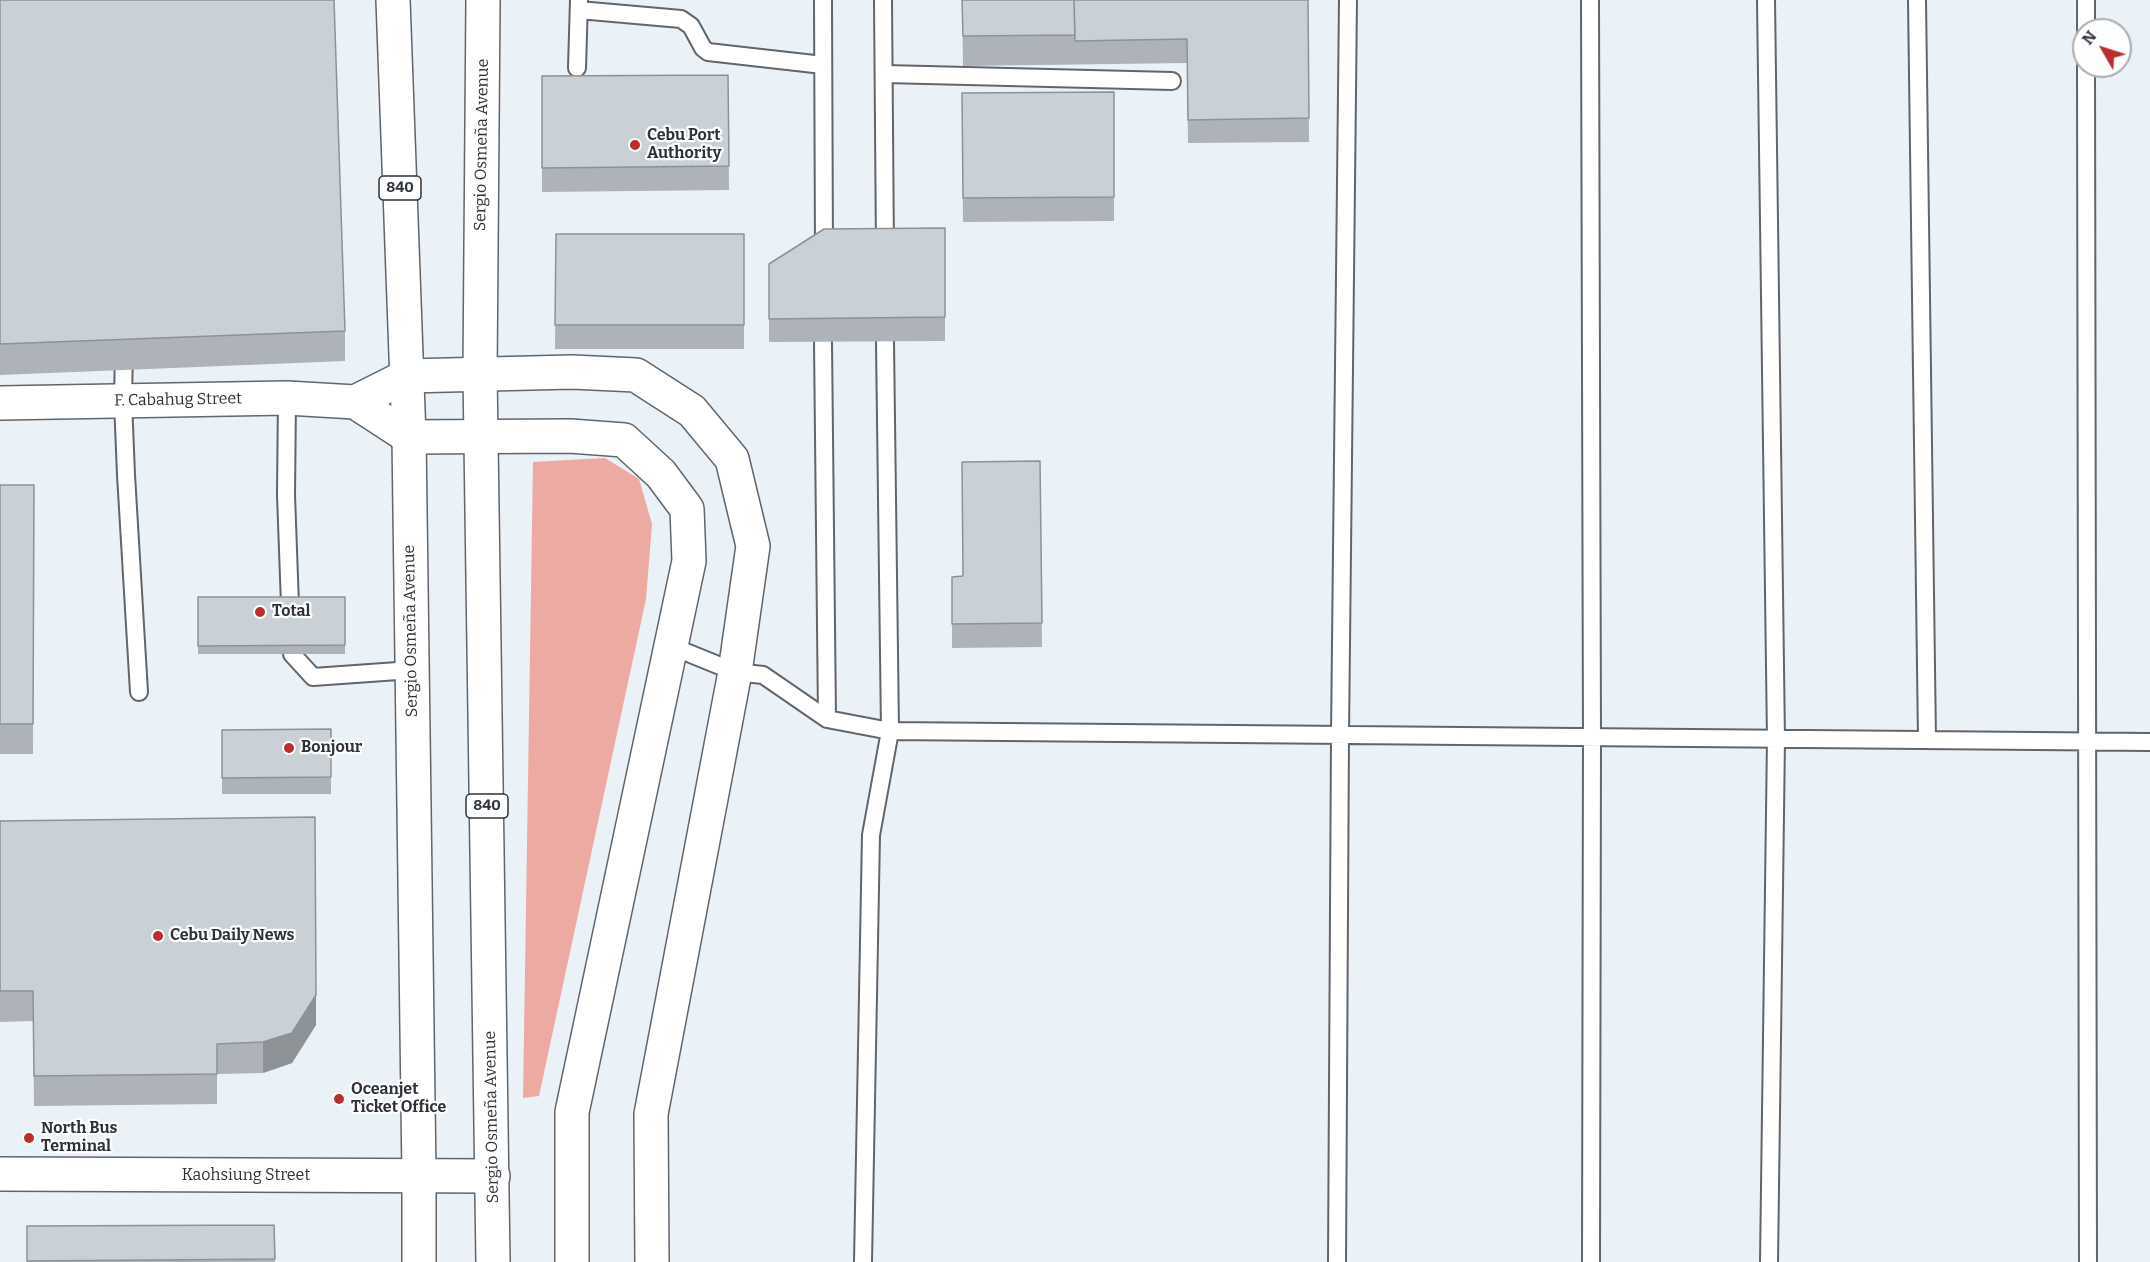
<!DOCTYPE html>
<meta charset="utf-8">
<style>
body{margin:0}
#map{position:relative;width:2150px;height:1262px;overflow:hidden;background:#eaf1f7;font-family:Bitter,serif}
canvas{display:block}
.north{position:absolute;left:2072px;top:18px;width:60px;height:60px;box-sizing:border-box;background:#fcfeff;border:2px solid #aaacae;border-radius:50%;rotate:309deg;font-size:16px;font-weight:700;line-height:24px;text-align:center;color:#303235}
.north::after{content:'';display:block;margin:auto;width:21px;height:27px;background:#bc2d2e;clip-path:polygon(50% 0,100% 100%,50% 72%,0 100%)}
</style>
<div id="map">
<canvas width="2150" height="1262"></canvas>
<div class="north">N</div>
</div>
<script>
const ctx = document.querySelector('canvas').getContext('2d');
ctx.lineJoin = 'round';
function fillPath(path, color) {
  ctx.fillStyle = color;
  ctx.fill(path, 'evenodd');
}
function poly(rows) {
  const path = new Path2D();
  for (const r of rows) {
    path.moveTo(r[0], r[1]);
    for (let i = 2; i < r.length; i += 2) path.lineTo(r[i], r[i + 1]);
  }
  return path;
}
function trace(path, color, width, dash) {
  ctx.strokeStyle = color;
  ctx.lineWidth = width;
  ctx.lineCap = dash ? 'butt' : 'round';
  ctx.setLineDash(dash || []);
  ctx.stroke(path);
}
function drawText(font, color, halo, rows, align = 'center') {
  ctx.font = font + ' Bitter,serif';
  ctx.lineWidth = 4.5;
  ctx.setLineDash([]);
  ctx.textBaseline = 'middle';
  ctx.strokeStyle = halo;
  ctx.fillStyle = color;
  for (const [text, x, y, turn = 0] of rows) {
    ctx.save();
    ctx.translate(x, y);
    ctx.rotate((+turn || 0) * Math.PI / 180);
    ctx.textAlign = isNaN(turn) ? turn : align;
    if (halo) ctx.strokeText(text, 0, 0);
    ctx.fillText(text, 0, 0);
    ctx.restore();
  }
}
const green = poly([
 [605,458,639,479,652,524,646,599,539,1096,523,1098,533,462]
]);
const lane = poly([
 [823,0,824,252],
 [883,0,885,251],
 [1590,0,1592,737,1591,1262],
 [1766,0,1776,739,1769,1262],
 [1917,0,1927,740],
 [579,10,681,19,691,26,703,48,708,52,823,65],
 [2086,30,2086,0],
 [2086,66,2088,1262],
 [577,68,579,0],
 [885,74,1172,81],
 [823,342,827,719],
 [124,349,123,401,126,475,139,692],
 [287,398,286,495,290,605],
 [671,646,735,672,763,675,827,719,890,731,2150,742],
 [292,654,313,677,412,670],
 [863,1262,871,835,890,731,885,342],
 [1337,1262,1340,735,1348,0]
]);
const street = poly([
 [355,402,409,437,570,436,624,440,661,474,687,509,689,561,572,1112,572,1262],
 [0,403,287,398,355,402,407,376,572,372,636,375,692,411,732,459,753,546,735,672,651,1114,652,1262]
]);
const secondary = poly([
 [0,1174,493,1176]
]);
const highway = poly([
 [393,0,409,437,419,1177,419,1262],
 [483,0,480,373,493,1262]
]);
const wall = poly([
 [0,0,345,331,345,361,0,375],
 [962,0,1308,0,1309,142,1188,143,1187,63,963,66],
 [728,75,729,190,542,192,542,76],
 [1114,92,1114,221,963,222,962,93],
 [945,228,945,341,769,342,769,264],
 [556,234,744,234,744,349,555,349],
 [1040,461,1042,647,952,648,952,577,963,576],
 [0,485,34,485,33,754,0,754],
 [198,597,345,597,345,654,198,654],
 [331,729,331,794,222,794,222,730],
 [0,821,316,1025,292,1063,263,1073,217,1074,217,1104,34,1106,33,1021,0,1022],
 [274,1225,275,1262,27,1262,27,1226]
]);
const shadedWall = poly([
 [316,995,316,1025,292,1063,263,1073,263,1042]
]);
const building = poly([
 [0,0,334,0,345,331,0,344,0,0],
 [962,0,1074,0,1075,35,963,36,962,0],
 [1074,0,1308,0,1309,118,1188,120,1187,39,1075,41,1074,0],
 [728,75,729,166,542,168,542,76,728,75],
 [1114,92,1114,197,963,198,962,93,1114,92],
 [945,228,945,317,769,319,769,264,824,229,945,228],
 [556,234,744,234,744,325,555,325,556,234],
 [1040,461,1042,623,952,624,952,577,963,576,962,462,1040,461],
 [0,485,34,485,33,724,0,724,0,485],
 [198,597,345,597,345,645,198,646,198,597],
 [331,729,331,777,222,778,222,730,331,729],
 [315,817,316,995,292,1033,263,1042,217,1044,217,1074,34,1076,33,991,0,991,0,821,315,817],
 [274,1225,275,1259,27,1261,27,1226,274,1225]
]);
const markers = [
 [635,145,6,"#bc2d2e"],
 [260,612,6,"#bc2d2e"],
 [289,748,6,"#bc2d2e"],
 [158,936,6,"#bc2d2e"],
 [339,1099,6,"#bc2d2e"],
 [29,1138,6,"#bc2d2e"]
];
const shields = [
 [400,188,42],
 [487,806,42]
];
const shieldNames = [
 ["840",400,188],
 ["840",487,806]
];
const poiNames = [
 ["Cebu Port",647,136],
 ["Authority",647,154],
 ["Total",272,612],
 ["Bonjour",301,748],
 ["Cebu Daily News",170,936],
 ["Oceanjet",351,1090],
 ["Ticket Office",351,1108],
 ["North Bus",41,1129],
 ["Terminal",41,1147]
];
const streetNames = [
 ["Sergio Osmeña Avenue",482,145,-89],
 ["F. Cabahug Street",178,400,-1],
 ["Sergio Osmeña Avenue",411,631,-91],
 ["Sergio Osmeña Avenue",492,1117,-91],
 ["Kaohsiung Street",246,1176]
];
fillPath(green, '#edaaa3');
trace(lane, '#60666c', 20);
trace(street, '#60666c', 36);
trace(secondary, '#60666c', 36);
trace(highway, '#60666c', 36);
trace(lane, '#fff', 16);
trace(street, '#fff', 33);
trace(secondary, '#fff', 33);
trace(highway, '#fff', 33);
fillPath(wall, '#adb3b8');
fillPath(shadedWall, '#8d9296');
fillPath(building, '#c9d0d6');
trace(building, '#8d9296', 1.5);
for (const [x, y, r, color] of markers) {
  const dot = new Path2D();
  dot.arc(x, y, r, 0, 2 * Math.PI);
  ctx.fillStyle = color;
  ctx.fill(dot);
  trace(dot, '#fcfeff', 2);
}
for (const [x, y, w] of shields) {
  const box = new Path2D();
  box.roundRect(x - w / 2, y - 12, w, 24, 4.5);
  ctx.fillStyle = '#fcfeff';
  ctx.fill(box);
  trace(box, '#303235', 1.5);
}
drawText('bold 15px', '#303235', null, shieldNames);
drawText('bold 16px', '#303235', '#fcfeff', poiNames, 'left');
drawText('16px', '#303235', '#fcfeff', streetNames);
</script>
